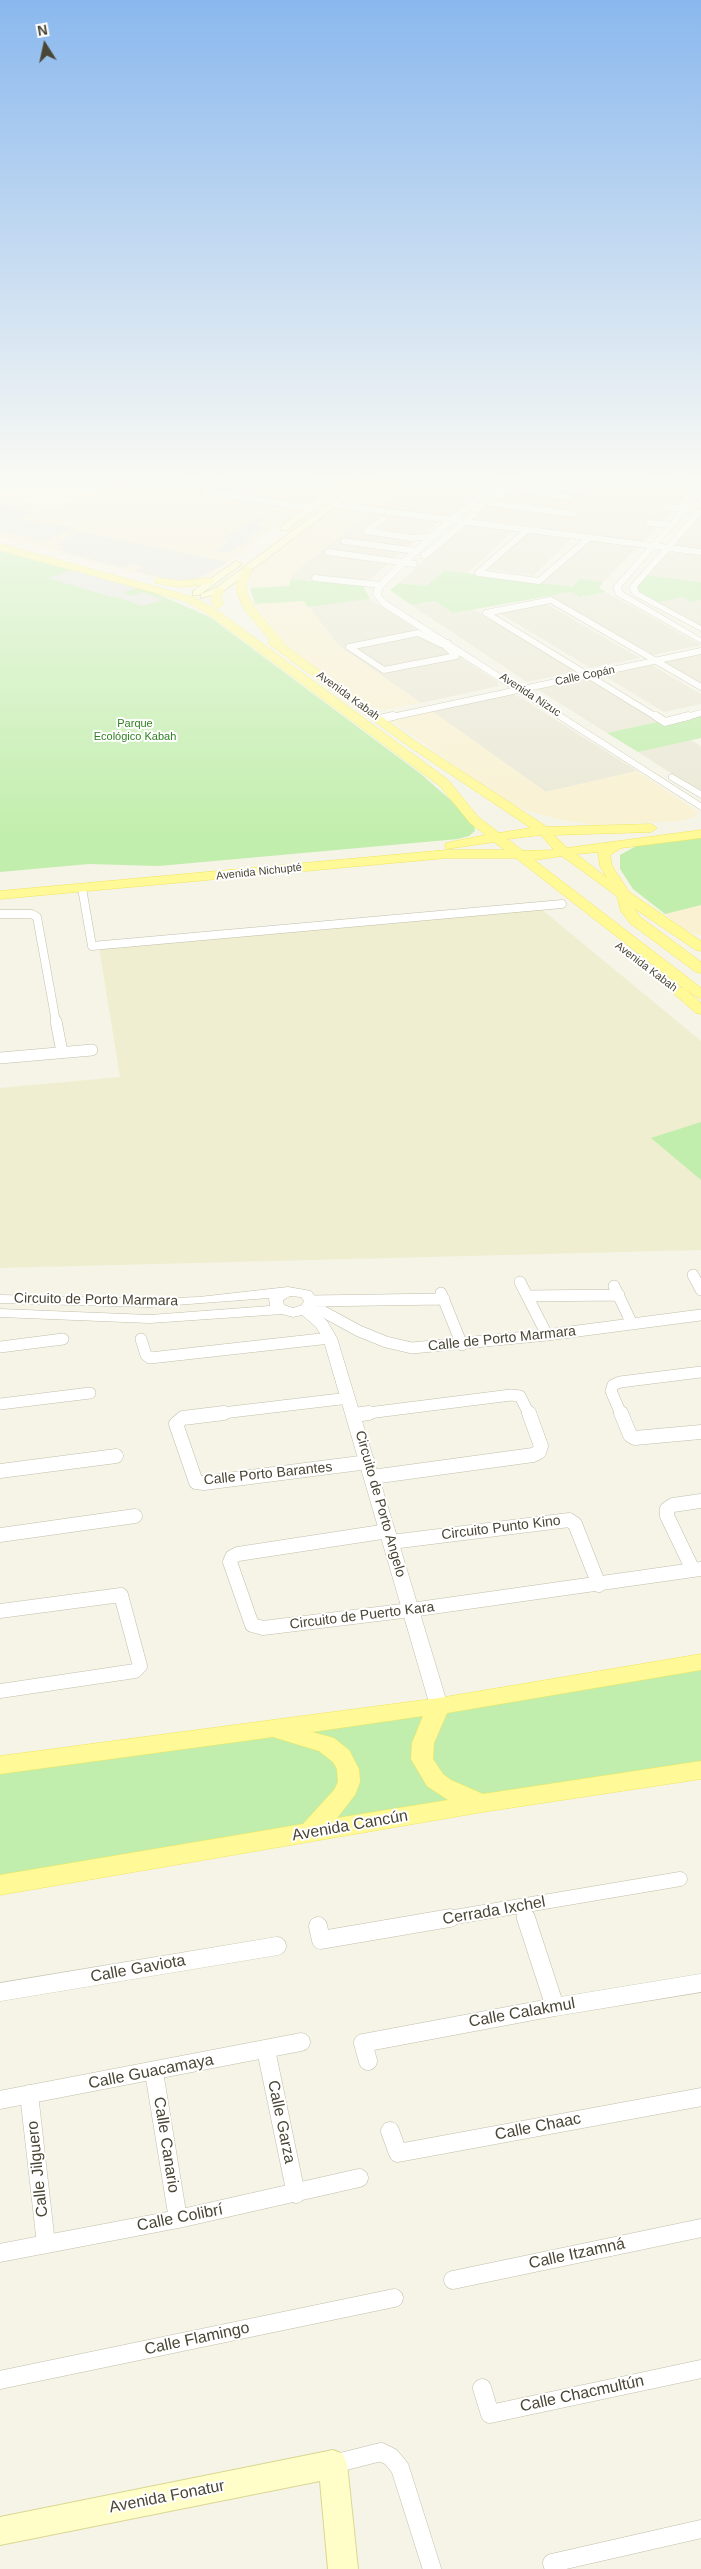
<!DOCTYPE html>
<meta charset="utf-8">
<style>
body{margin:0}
#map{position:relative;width:701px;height:2569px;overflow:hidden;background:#f5f4e7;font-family:Arial,sans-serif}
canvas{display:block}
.north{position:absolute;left:20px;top:20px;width:50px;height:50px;-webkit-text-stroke:4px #fff;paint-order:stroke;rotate:350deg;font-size:14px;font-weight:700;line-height:20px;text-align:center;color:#4a4635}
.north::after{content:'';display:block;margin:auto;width:18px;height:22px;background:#4a4635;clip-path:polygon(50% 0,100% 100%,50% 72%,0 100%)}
</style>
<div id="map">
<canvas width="701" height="2569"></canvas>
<div class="north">N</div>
</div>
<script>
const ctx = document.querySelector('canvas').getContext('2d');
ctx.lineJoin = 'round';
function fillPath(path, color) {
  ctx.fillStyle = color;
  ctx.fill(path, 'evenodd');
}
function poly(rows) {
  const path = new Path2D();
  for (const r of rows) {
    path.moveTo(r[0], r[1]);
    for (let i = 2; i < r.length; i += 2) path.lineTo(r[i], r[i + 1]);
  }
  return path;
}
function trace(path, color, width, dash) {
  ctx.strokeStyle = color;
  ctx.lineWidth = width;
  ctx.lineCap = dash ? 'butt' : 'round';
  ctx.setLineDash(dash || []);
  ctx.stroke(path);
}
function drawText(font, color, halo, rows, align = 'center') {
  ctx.font = font + ' Arial,sans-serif';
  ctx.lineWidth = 4;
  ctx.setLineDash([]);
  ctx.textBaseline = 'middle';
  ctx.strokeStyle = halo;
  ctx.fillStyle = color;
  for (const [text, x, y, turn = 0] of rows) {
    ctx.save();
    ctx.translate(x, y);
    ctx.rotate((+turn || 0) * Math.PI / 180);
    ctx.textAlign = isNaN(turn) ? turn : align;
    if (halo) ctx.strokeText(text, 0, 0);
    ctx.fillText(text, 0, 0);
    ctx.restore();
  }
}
const residential = poly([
 [116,480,340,480,303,507,111,483],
 [416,480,494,480,450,516,379,508],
 [515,480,637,480,694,489,643,542,470,518],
 [701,511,701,550,672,544],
 [371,512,438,522,363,585,290,579,299,568],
 [465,523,515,530,467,573,444,570,426,586,399,583],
 [526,532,572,538,533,576,485,569],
 [588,539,639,546,603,582,580,579,572,587,542,583],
 [667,552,701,555,701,582,645,575],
 [572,592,580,597,606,592,701,645,653,655,549,596],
 [683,597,691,602,701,600,701,628,656,603],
 [370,599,498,682,498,686,421,703,339,646,308,607],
 [435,601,453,613,473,609,577,671,527,682,411,605],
 [543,602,640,658,590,668,496,611],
 [701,653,701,684,661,661],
 [650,664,701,694,701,704,664,712,601,674],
 [586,678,660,721,607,733,537,689],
 [510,694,518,696,637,771,546,792,429,709],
 [691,740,701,746,701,792,638,752]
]);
const commercial = poly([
 [369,480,416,480,379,508,341,502],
 [111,483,303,507,193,588,0,537,0,495,52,509],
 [332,507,371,512,299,568,290,579,290,586,250,588,249,574,252,568],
 [304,600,339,646,421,703,385,710,370,709,315,669,284,641,255,604],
 [429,709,546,792,637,771,698,812,694,817,681,821,596,825,557,819,525,810,498,797,391,720],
 [701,905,701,936,683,928,665,914]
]);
const education = poly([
 [540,908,701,1041,701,1250,0,1268,0,1088,120,1077,99,947]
]);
const green = poly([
 [0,551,155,593,210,617,421,774,454,803,474,826,475,831,469,836,458,839,159,866,89,864,0,872],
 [444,570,572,587,580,579,603,582,599,588,606,592,580,597,572,592,453,613,435,601,411,605,390,590,399,583,426,586],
 [645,575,701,582,701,600,691,602,683,597,656,603,637,591,636,587],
 [290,579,363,585,370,599,308,607,304,601,255,604,250,588,290,586],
 [701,712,701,738,638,752,607,733],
 [701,836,701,905,665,914,633,889,620,869,620,855,640,844],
 [701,1122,701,1180,651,1138],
 [701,1663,701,1770,0,1885,0,1765]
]);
const parking = poly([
 [0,504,32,513,19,520,73,527,45,541,0,531],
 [258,518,266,520,257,526,266,527,247,537,252,539,227,553,214,551,230,541,220,539],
 [81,532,228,562,195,580,173,581,135,571,143,567,133,564,123,568,58,550,65,547,53,545],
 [72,570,107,580,112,578,114,582,136,588,123,593,133,596,143,592,163,600,142,606,114,596,111,597,49,578]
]);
const minorFar4 = poly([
 [317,480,359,486],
 [696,483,699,480],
 [185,486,192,480],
 [509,486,528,488],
 [204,492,311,508],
 [204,492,221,480],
 [571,497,526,491,536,486,577,490],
 [489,503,573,514],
 [335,505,701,552],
 [665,507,685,509],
 [383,519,367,531,411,538,433,536],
 [649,523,671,525],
 [527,530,478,573,539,581,589,538],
 [344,541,416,551],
 [328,552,414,564],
 [315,578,381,585],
 [445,646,456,656,384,670,349,647,418,633,441,644,448,643],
 [387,718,701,651],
 [658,718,486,613,551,600,701,687],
 [683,718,701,713]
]);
const minorFar3 = poly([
 [656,716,665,722,688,716],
 [380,719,393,716],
 [82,888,92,946,562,904],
 [0,914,32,914,37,917,56,1022]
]);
const minorFar2 = poly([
 [56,1021,62,1052],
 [0,1058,92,1050],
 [693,1275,701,1290],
 [520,1282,547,1335],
 [614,1286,632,1324],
 [441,1293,462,1345],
 [527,1296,619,1295],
 [311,1301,444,1299],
 [311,1305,359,1331,386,1342,412,1348,547,1335,701,1315],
 [141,1339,146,1355,150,1358,330,1338],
 [0,1347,63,1339],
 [0,1404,90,1393],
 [214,1414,349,1398],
 [360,1414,511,1395,520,1396,529,1414],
 [621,1414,611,1391,613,1385,620,1382,701,1372]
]);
const minorFar1 = poly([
 [224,1413,183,1418,176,1424,196,1482,204,1483,368,1462],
 [621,1413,630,1435,635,1438,701,1432],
 [354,1415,369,1413],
 [0,1471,116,1456],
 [372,1477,533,1455,539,1452,541,1446,529,1413],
 [388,1531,238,1554,232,1557,230,1562,252,1625,263,1628,411,1610,701,1569],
 [0,1535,135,1516],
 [391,1542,569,1520,575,1524,599,1585],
 [693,1570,667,1516,667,1509,673,1505,701,1501],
 [0,1611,121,1595,140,1666,135,1671,0,1691],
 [522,1907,526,1919],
 [443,1919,680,1879]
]);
const minor = poly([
 [526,1918,555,2007],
 [318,1926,321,1940,450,1918],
 [0,1992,277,1946],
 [266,2050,296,2194],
 [368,2061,363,2043,555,2007,701,1983],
 [154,2072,178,2219],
 [29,2094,46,2244],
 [0,2100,301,2042],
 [390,2131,398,2153,701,2097],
 [0,2253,178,2219,359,2178],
 [453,2280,701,2228],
 [0,2380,394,2298],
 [482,2388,490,2414,701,2369],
 [333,2464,381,2452,391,2457,400,2468,432,2569],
 [554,2569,552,2563,701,2529]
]);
const tertiary = poly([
 [498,480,506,480,454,522,406,565,382,589,381,595,388,602,701,803,701,810,382,606,373,595,375,586,400,561,448,518,498,480],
 [511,480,519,480,500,498,494,498,494,494,511,480],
 [648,480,665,480,701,487,701,496,621,587,623,592,633,598,701,638,701,643,616,595,613,587,698,491,648,480],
 [698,509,701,509,701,515,637,587,639,592,701,626,701,631,633,595,629,587,698,509],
 [472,512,479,514,427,558,421,558,421,554,472,512],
 [672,774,701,791,701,798,669,779,669,775,672,774],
 [288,1287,311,1291,318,1301,314,1310,327,1321,337,1338,448,1706,445,1711,439,1713,433,1711,430,1706,323,1338,316,1327,302,1315,293,1317,282,1314,150,1323,0,1317,0,1309,150,1315,270,1306,269,1298,149,1307,0,1303,0,1295,149,1299,199,1297,288,1287],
 [290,1296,301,1297,304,1301,302,1305,293,1308,284,1305,283,1300,290,1296]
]);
const secondary = poly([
 [342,480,352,480,287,530,281,530,281,526,342,480],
 [361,480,371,480,222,592,201,598,201,594,216,588,361,480],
 [236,561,241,564,239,566,199,595,193,595,193,591,236,561],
 [333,2450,343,2454,347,2464,358,2569,328,2569,320,2481,0,2545,0,2517,333,2450]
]);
const primary = poly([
 [0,544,193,597,218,611,448,780,478,817,499,833,531,828,407,745,269,644,268,642,270,640,245,610,237,593,236,584,244,566,252,568,246,584,247,593,254,607,287,647,415,741,547,827,651,824,657,828,651,832,554,835,567,848,701,830,701,838,621,848,610,855,612,866,629,892,701,941,701,951,696,950,634,908,640,917,701,962,701,973,696,972,630,923,621,911,617,896,562,856,534,860,701,988,701,999,686,990,701,1003,701,1014,696,1013,671,991,673,988,683,988,516,858,447,858,0,899,0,891,447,850,505,850,494,842,446,849,445,846,446,843,486,835,470,823,440,786,210,615,185,601,0,550,0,544],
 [541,835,554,850,523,851,507,839,541,835],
 [598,852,600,866,607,878,576,854,598,852],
 [159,578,180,581,210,578,215,581,210,584,180,587,155,583,154,581,159,578],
 [219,587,224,590,221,597,223,605,218,608,213,605,211,597,215,588,219,587],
 [701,1654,701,1670,447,1713,434,1743,433,1759,443,1774,451,1780,483,1794,701,1761,701,1779,483,1812,0,1895,0,1875,303,1824,334,1790,338,1782,337,1769,333,1762,319,1751,273,1737,0,1774,0,1756,439,1698,701,1654],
 [423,1716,412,1743,411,1759,427,1786,448,1800,337,1818,355,1795,360,1782,359,1769,349,1750,334,1738,312,1732,423,1716]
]);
const farStreetnames = [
 ["Calle Copán",585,676,-12],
 ["Avenida Nizuc",530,695,33],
 ["Avenida Kabah",348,696,36],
 ["Avenida Nichupté",259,872,-6],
 ["Avenida Kabah",646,967,37]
];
const farParknames = [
 ["Parque",135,724],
 ["Ecológico Kabah",135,737]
];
const streetNames = [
 ["Circuito de Porto Marmara",96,1300,1],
 ["Calle de Porto Marmara",502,1339,-6],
 ["Calle Porto Barantes",268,1474,-6],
 ["Circuito de Porto Angelo",380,1504,74],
 ["Circuito Punto Kino",501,1528,-7],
 ["Circuito de Puerto Kara",362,1616,-7]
];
const nearStreetnames = [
 ["Avenida Cancún",350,1826,-10],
 ["Cerrada Ixchel",494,1911,-10],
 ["Calle Gaviota",138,1969,-10],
 ["Calle Calakmul",522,2013,-10],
 ["Calle Guacamaya",151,2072,-11],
 ["Calle Garza",281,2122,78],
 ["Calle Chaac",538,2127,-11],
 ["Calle Canario",166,2145,81],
 ["Calle Jilguero",38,2169,-96],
 ["Calle Colibrí",180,2218,-11],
 ["Calle Itzamná",577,2254,-12],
 ["Calle Flamingo",197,2339,-12],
 ["Calle Chacmultún",582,2394,-12],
 ["Avenida Fonatur",167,2497,-11]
];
fillPath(residential, '#eae8d5');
fillPath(commercial, '#f9f1d1');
fillPath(education, '#f0eed0');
fillPath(green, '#c1eeac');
fillPath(parking, '#e6e5e0');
trace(minorFar4, '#c2bfa9', 7);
trace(minorFar3, '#c2bfa9', 9);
trace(minorFar2, '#c2bfa9', 12);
trace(minorFar1, '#c2bfa9', 15);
trace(minor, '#c2bfa9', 19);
trace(tertiary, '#c2bfa9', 1);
trace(secondary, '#dad792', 2);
trace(primary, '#f1e65a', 1);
trace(minorFar4, '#fff', 6);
trace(minorFar3, '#fff', 8);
trace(minorFar2, '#fff', 11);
trace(minorFar1, '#fff', 14);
trace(minor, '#fff', 18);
fillPath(tertiary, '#fff');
fillPath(secondary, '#fffec8');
fillPath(primary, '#fff997');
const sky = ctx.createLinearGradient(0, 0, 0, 840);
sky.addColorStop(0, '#8ab8ee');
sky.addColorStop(0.57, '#fafaf4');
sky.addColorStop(1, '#fafaf400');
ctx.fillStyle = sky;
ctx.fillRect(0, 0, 701, 840);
drawText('11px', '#4a4635', '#fff', farStreetnames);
drawText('11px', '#308221', '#fff', farParknames);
drawText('14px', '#4a4635', '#fff', streetNames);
drawText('16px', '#4a4635', '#fff', nearStreetnames);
</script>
